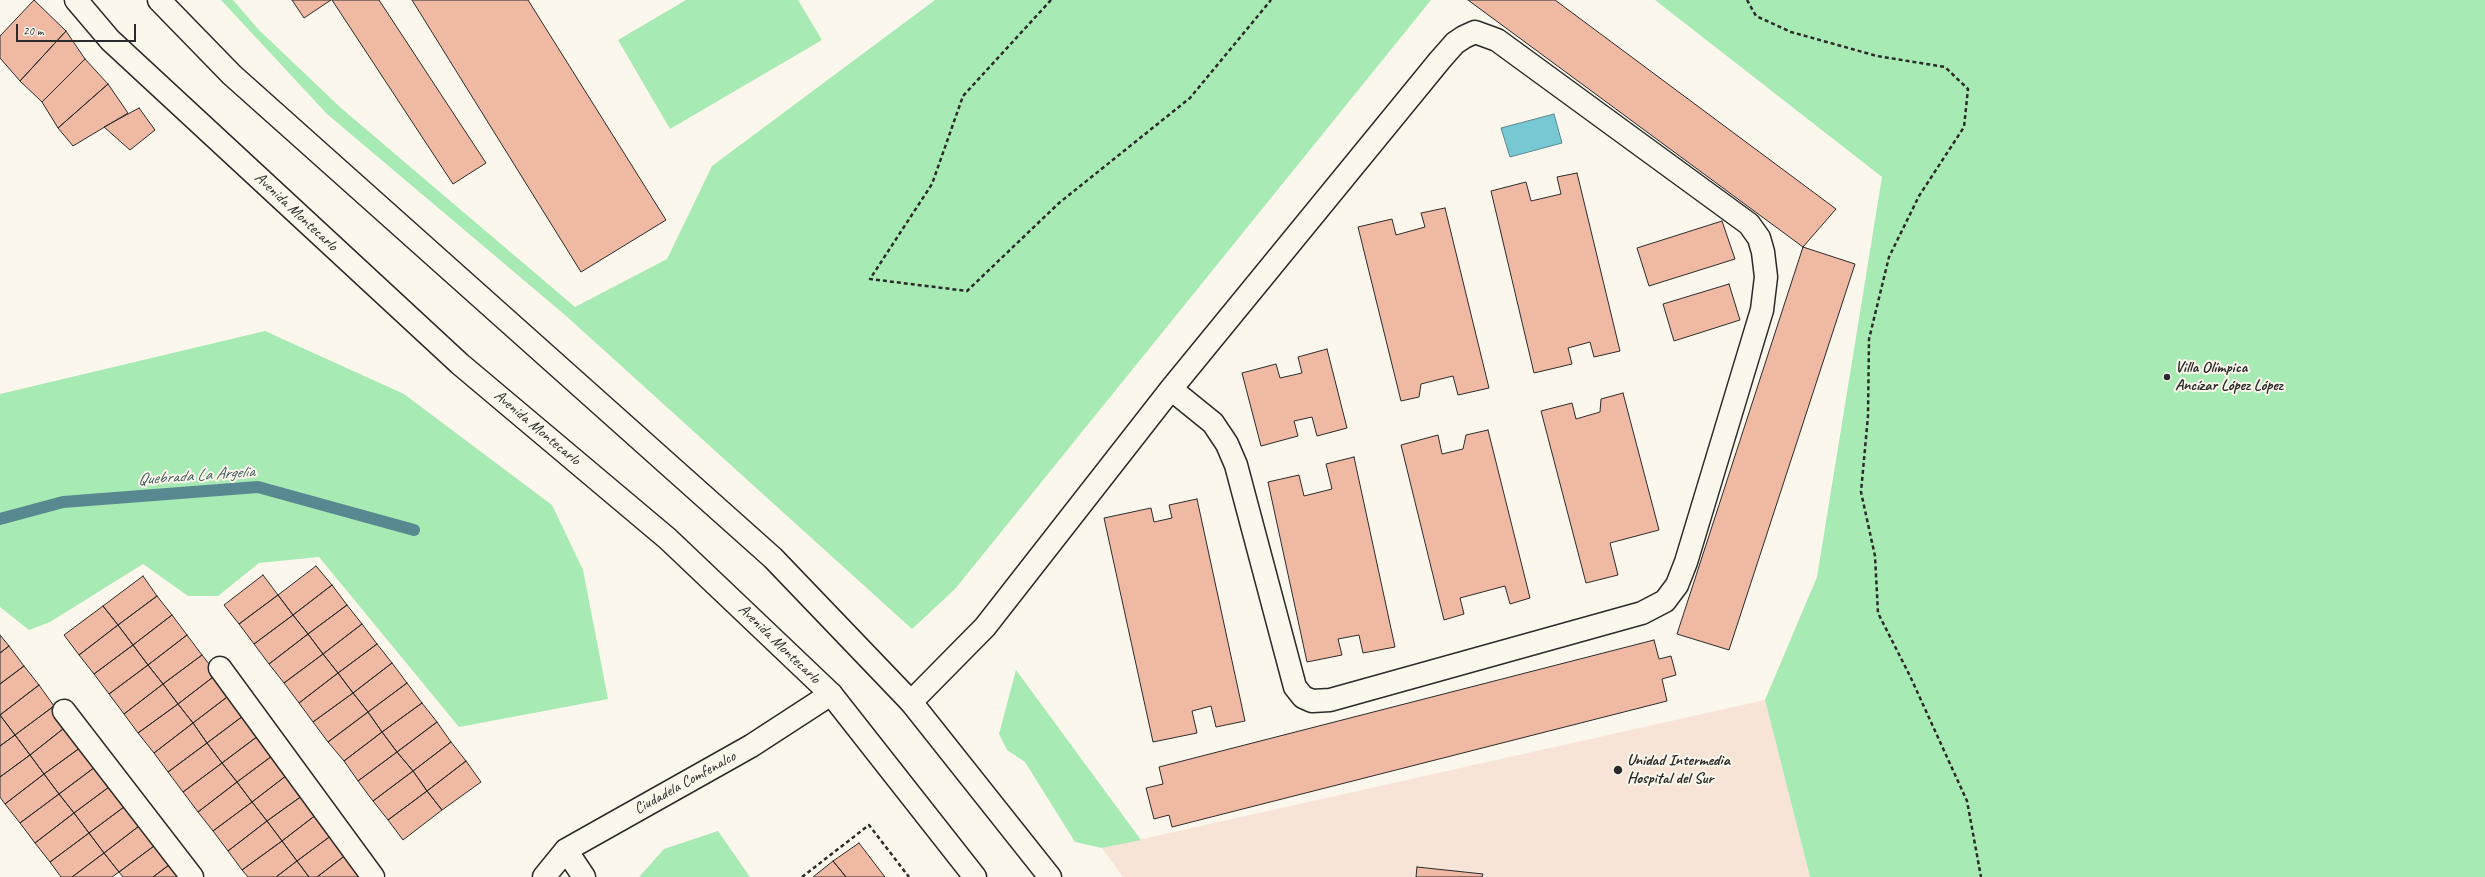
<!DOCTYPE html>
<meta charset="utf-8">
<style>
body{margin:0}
#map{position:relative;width:2485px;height:877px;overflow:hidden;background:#fbf7ec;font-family:Caveat,sans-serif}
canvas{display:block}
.scale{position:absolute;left:16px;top:24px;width:120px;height:18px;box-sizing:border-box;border:2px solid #2b2b2b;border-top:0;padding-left:5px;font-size:12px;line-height:14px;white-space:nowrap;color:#2b2b2b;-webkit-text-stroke:3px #fbf7ec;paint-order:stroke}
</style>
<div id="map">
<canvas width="2485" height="877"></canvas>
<div class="scale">20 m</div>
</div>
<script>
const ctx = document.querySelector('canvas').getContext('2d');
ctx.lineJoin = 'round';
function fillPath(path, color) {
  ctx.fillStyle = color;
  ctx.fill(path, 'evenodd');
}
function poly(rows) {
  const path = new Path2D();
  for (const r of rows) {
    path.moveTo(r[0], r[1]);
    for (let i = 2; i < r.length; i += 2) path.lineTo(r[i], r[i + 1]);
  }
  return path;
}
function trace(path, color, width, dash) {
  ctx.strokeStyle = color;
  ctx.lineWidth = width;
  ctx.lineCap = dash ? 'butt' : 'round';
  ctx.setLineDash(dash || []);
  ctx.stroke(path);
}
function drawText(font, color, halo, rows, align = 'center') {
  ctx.font = font + ' Caveat,sans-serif';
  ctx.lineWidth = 4;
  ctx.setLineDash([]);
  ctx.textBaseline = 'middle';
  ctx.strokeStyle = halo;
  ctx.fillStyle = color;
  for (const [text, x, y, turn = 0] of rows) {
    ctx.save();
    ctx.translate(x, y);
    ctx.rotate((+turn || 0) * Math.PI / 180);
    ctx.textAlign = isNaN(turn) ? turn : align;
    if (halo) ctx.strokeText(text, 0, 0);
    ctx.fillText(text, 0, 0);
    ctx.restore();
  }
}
const built = poly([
 [1765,700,1810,877,1123,877,1102,848]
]);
const green = poly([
 [221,0,233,0,259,30,341,108,575,307,667,259,712,166,935,0,1431,0,955,589,912,629,565,315,327,114],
 [686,0,798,0,822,40,670,129,618,40],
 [1655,0,2485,0,2485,877,1810,877,1765,700,1817,577,1882,177],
 [265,331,404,394,552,505,583,570,608,699,459,727,319,557,259,563,218,596,188,596,143,564,50,622,29,630,0,607,0,394],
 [1016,670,1141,840,1102,848,1075,842,1025,762,1007,750,999,734],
 [718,831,750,877,639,877,664,849]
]);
const water = poly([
 [1554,114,1562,143,1510,157,1501,128,1554,114]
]);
const stream = poly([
 [0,519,63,502,258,487,414,530]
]);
const building = poly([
 [34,0,66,31,20,81,0,58,0,36,34,0],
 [292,0,331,0,304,18,292,0],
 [332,0,379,0,486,163,453,184,332,0],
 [412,0,528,0,666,220,581,272,412,0],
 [1468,0,1555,0,1836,209,1803,247,1468,0],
 [66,31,85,59,42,102,20,81,66,31],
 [85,59,108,84,58,128,42,102,85,59],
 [108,84,128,113,73,146,58,128,108,84],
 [139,108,155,130,130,150,104,127,139,108],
 [1577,173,1620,351,1594,357,1590,342,1568,348,1572,364,1534,373,1491,191,1526,182,1531,201,1561,194,1557,177,1577,173],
 [1445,208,1489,388,1458,395,1453,376,1421,384,1419,397,1401,401,1358,227,1392,219,1396,235,1425,227,1421,213,1445,208],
 [1722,221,1735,259,1649,286,1637,248,1722,221],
 [1803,247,1855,264,1729,650,1677,634,1803,247],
 [1729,284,1740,320,1674,341,1663,304,1729,284],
 [1327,349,1347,428,1317,436,1312,417,1294,421,1298,436,1261,446,1242,373,1276,364,1280,378,1302,373,1298,357,1327,349],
 [1623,393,1659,530,1610,543,1618,575,1586,583,1541,411,1572,403,1576,419,1600,412,1601,399,1623,393],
 [1488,430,1530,598,1510,604,1505,586,1460,598,1464,614,1444,620,1401,445,1438,435,1442,454,1463,449,1466,435,1488,430],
 [1354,457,1395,647,1363,653,1359,635,1338,639,1342,655,1307,662,1268,482,1299,475,1304,496,1332,489,1326,464,1354,457],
 [1197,499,1245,721,1216,727,1211,706,1192,711,1197,733,1153,742,1104,518,1151,508,1154,522,1172,518,1169,505,1197,499],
 [316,566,332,585,293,615,278,595,316,566],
 [263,575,278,595,239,624,224,605,263,575],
 [143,576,157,596,118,625,103,606,143,576],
 [332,585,347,605,308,634,293,615,332,585],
 [278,595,293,615,254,644,239,624,278,595],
 [157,596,172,615,133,645,118,625,157,596],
 [347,605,362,624,323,654,308,634,347,605],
 [103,606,118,625,79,655,64,635,103,606],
 [172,615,187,635,148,665,133,645,172,615],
 [293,615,308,634,269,664,254,644,293,615],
 [362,624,377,644,338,673,323,654,362,624],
 [118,625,133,645,94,674,79,655,118,625],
 [308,634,323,654,284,683,269,664,308,634],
 [0,635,9,646,0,653,0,635],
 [187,635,202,655,163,684,148,665,187,635],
 [1654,640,1659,659,1671,656,1676,675,1662,679,1667,701,1172,827,1169,815,1154,819,1146,788,1163,784,1159,767,1654,640],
 [377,644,392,663,353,693,338,673,377,644],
 [133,645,148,665,109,694,94,674,133,645],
 [9,646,24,666,0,684,0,653,9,646],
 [323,654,338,673,299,703,284,683,323,654],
 [202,655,217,674,178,704,163,684,202,655],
 [392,663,407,683,368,712,353,693,392,663],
 [148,665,163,684,124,714,109,694,148,665],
 [24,666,39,685,0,715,0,684,24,666],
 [338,673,353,693,313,722,299,703,338,673],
 [217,674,231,694,193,723,178,704,217,674],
 [407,683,422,703,382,732,368,712,407,683],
 [163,684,178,704,138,733,124,714,163,684],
 [39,685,54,706,15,735,0,715,39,685],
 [353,693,368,712,328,742,313,722,353,693],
 [231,694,247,713,207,743,193,723,231,694],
 [422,703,437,722,397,752,382,732,422,703],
 [178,704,193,723,154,753,138,733,178,704],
 [54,706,68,725,30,755,15,735,54,706],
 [368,712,382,732,344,761,328,742,368,712],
 [247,713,262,733,222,763,207,743,247,713],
 [0,715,15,735,0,746,0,715],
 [437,722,451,742,413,771,397,752,437,722],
 [193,723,207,743,168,772,154,753,193,723],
 [68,725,84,745,44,774,30,755,68,725],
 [382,732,397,752,358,781,344,761,382,732],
 [262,733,276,753,237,782,222,763,262,733],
 [15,735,30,755,0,777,0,746,15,735],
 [451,742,466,761,427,791,413,771,451,742],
 [207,743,222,763,183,792,168,772,207,743],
 [84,745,99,764,59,794,44,774,84,745],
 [397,752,413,771,373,801,358,781,397,752],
 [276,753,291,772,252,802,237,782,276,753],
 [30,755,44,774,5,804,0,797,0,777,30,755],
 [466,761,481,782,442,810,427,791,466,761],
 [222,763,237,782,198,812,183,792,222,763],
 [99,764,113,784,74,813,59,794,99,764],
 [413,771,427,791,388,820,373,801,413,771],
 [291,772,306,793,267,821,252,802,291,772],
 [44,774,59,794,20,823,5,804,44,774],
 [237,782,252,802,213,831,198,812,237,782],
 [113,784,128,804,89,833,74,813,113,784],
 [427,791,442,810,403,840,388,820,427,791],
 [306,793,321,811,282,841,267,821,306,793],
 [59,794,74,813,35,843,20,823,59,794],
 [252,802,267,821,228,851,213,831,252,802],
 [128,804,143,823,104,853,89,833,128,804],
 [321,811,336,832,297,861,282,841,321,811],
 [74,813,89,833,50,862,35,843,74,813],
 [267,821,282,841,242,870,228,851,267,821],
 [143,823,158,843,119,872,104,853,143,823],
 [336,832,351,851,317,877,309,877,297,861,336,832],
 [89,833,104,853,72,877,61,877,50,862,89,833],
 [282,841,297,861,276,877,248,877,242,870,282,841],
 [158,843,173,862,153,877,123,877,119,872,158,843],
 [859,843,885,877,846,877,833,861,859,843],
 [351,851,366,871,358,877,317,877,351,851],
 [104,853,119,872,112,877,72,877,104,853],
 [297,861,309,877,276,877,297,861],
 [833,861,846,877,813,877,833,861],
 [173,862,184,877,153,877,173,862],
 [1417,867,1483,874,1482,877,1416,877,1417,867]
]);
const path = poly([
 [1051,0,963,96,932,184,870,279,967,291,1059,203,1190,98,1271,0],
 [1747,0,1756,16,1791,32,1877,56,1945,67,1968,89,1964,127,1919,196,1889,257,1869,339,1868,416,1861,492,1875,556,1878,613,1910,676,1967,801,1981,877],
 [802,877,869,825,909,877]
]);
const lane = poly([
 [911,702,985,627,1171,389,1440,60,1455,43,1464,37,1475,32,1497,40,1749,224,1759,238,1763,252,1766,277,1762,310,1686,562,1677,585,1665,601,1642,613,1330,700,1312,701,1303,697,1295,687,1236,465,1227,444,1213,423,1171,389]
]);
const street = poly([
 [220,668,373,877],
 [64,711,192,877],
 [566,850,584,877],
 [544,877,566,850,751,746,831,694]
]);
const secondary = poly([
 [76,0,110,40,460,364,668,539,831,694,975,877],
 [159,0,232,75,773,558,911,702,1050,877]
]);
const markers = [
 [2167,377,4,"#2b2b2b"],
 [1618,770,5,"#2b2b2b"]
];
const streetNames = [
 ["Avenida Montecarlo",296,212,43],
 ["Avenida Montecarlo",537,428,40],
 ["Avenida Montecarlo",779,644,44],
 ["Ciudadela Comfenalco",685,783,-29]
];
const poiNames = [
 ["Villa Olímpica",2175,368],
 ["Ancízar López López",2175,386],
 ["Unidad Intermedia",1627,761],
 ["Hospital del Sur",1627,779]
];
const waterNames = [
 ["Quebrada La Argelia",196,476,-4]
];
fillPath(built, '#f7e4d6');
fillPath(green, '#a8eab4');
fillPath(water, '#78c8d3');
trace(water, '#598990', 1);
trace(stream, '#598990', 12);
fillPath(building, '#efb9a4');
trace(building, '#2b2b2b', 1);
trace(lane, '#2b2b2b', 25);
trace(street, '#2b2b2b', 25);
trace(secondary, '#2b2b2b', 25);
trace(path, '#2b2b2b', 2.5, [4, 3]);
trace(lane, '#fbf7ec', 22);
trace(street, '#fbf7ec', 22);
trace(secondary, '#fbf7ec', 22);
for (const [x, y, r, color] of markers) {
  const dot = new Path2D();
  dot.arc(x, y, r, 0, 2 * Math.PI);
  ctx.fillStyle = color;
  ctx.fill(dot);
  trace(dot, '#fbf7ec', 1.5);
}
drawText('16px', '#2b2b2b', '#fbf7ec', streetNames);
drawText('bold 16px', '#2b2b2b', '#fbf7ec', poiNames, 'left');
drawText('italic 17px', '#425a5d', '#fbf7ec', waterNames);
</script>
